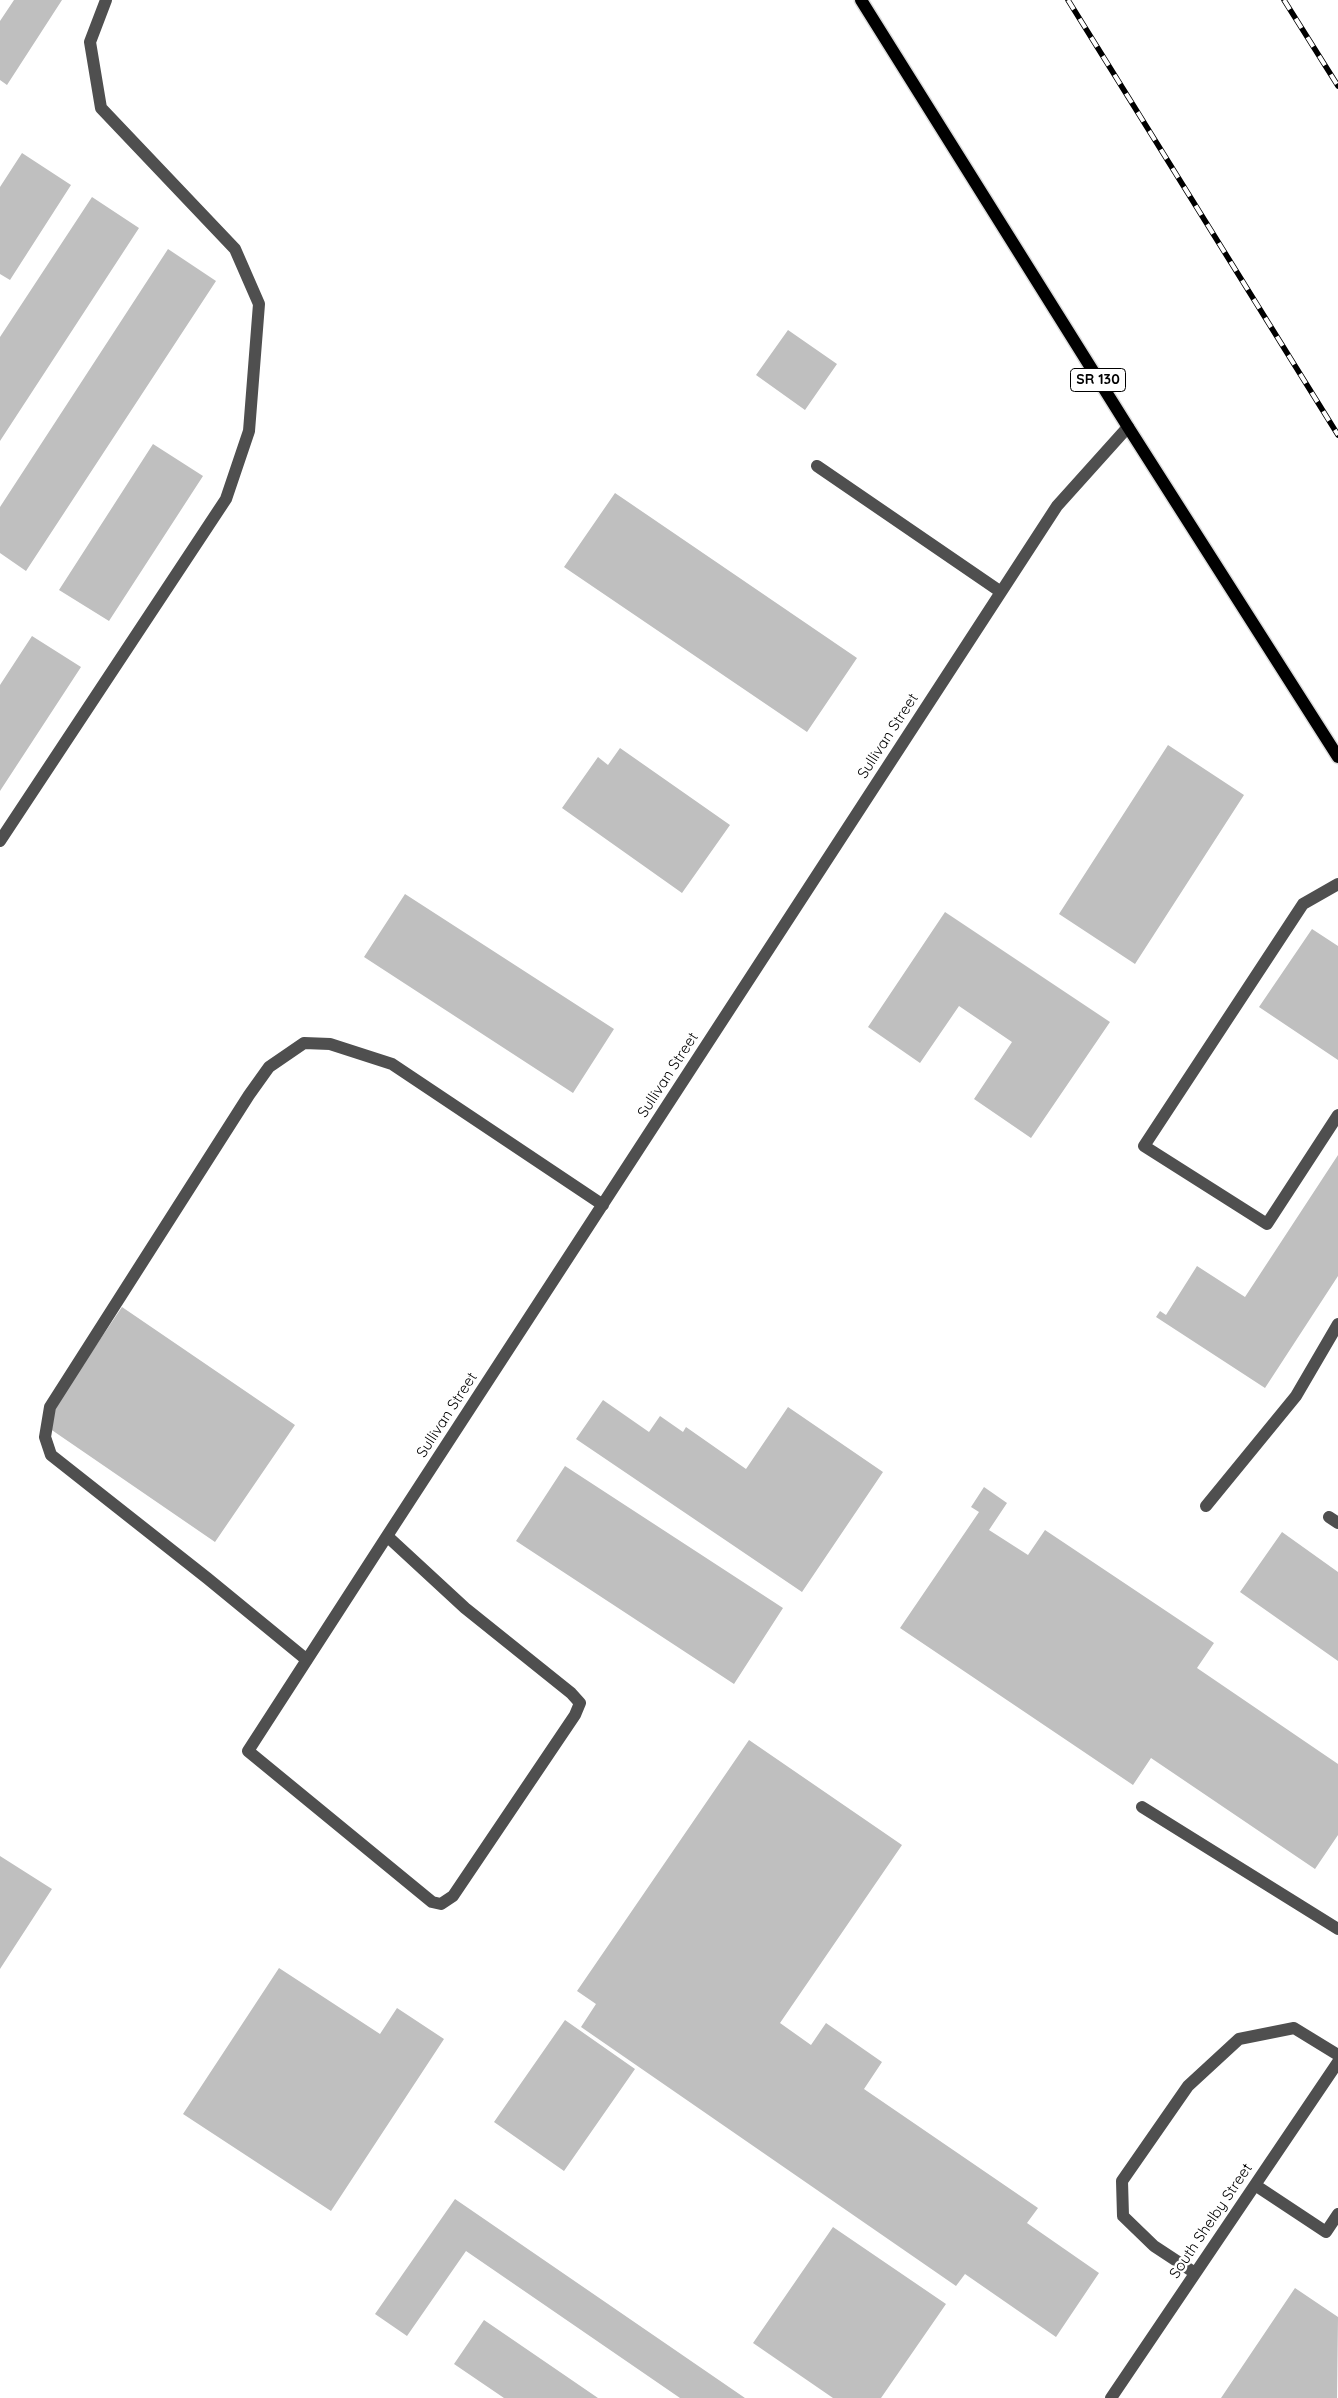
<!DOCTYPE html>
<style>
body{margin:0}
canvas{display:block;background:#fff}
</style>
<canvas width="1338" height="2398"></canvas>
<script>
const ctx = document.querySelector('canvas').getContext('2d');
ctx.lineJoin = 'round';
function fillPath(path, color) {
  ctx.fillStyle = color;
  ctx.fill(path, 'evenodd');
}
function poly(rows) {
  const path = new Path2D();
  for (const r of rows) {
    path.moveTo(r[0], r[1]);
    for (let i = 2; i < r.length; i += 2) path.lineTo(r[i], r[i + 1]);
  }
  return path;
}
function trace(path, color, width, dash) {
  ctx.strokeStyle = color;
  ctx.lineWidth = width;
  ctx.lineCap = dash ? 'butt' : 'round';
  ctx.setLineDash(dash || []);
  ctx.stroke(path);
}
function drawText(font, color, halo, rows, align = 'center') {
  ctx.font = font + ' Quicksand,sans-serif';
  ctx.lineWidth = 5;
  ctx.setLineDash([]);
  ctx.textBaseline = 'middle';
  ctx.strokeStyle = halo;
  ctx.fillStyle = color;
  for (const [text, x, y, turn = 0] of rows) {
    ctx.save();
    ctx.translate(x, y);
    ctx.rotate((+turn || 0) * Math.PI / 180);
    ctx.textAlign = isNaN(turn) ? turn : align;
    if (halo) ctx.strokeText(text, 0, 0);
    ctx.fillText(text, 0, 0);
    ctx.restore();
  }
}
const building = poly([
 [14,0,62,0,7,85,0,80,0,21],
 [22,153,71,185,10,280,0,274,0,187],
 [92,197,139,228,0,441,0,337],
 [168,249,216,281,26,571,0,553,0,507],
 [788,330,837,364,805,410,756,375],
 [153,444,203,476,109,621,59,590],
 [615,493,857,658,807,732,564,567],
 [32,636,81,667,0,791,0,685],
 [1168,745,1244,795,1135,964,1059,914],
 [620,748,730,825,682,893,562,808,598,757,608,765],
 [405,894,614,1029,573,1093,364,957],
 [945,912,1110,1022,1031,1138,974,1099,1012,1042,959,1006,920,1063,868,1027],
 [1312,929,1338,946,1338,1060,1259,1007],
 [1338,1155,1338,1276,1265,1388,1156,1317,1160,1311,1166,1315,1197,1266,1245,1297],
 [122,1307,295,1425,215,1542,43,1424],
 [603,1400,649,1432,660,1416,683,1432,686,1427,746,1469,788,1407,883,1472,802,1592,576,1439],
 [565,1466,783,1608,734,1684,516,1541],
 [984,1487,1007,1503,989,1530,1028,1555,1045,1530,1214,1643,1197,1668,1338,1764,1338,1835,1315,1869,1151,1758,1133,1785,900,1628,979,1512,971,1507],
 [1282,1532,1338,1572,1338,1661,1240,1592],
 [749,1740,902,1845,780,2023,811,2045,826,2023,882,2062,864,2089,1038,2208,1027,2223,1099,2273,1056,2337,965,2274,956,2286,581,2027,596,2004,577,1991],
 [0,1856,52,1889,0,1969],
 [279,1968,380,2034,397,2008,444,2039,331,2211,183,2114],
 [565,2020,635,2069,564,2171,494,2122],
 [455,2199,745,2398,680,2398,466,2251,407,2336,375,2314],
 [833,2227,946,2304,881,2398,833,2398,753,2343],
 [1295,2288,1338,2317,1337,2398,1221,2398],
 [484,2320,598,2398,504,2398,454,2364]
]);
const minor = poly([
 [817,466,1001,592],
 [0,841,226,499,249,431,259,304,235,249,101,108,90,42,106,0],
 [1338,884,1303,904,1144,1146,1267,1224,1338,1115],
 [1206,1506,1296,1396,1338,1324],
 [1329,1517,1338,1523],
 [387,1536,465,1608,571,1693,580,1703,575,1715,453,1896,441,1904,432,1902,248,1751,387,1536,1057,506,1128,427],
 [307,1660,207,1578,51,1455,45,1437,50,1407,249,1095,269,1067,304,1043,330,1044,392,1064,603,1205],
 [1142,1807,1338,1929],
 [1255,2185,1326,2232,1338,2214],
 [1195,2273,1154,2246,1123,2216,1122,2181,1188,2086,1239,2039,1294,2028,1338,2055],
 [1111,2398,1338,2062]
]);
const major = poly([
 [861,0,1128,427,1338,757]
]);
const rail = poly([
 [1068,0,1338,435],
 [1284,0,1338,86]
]);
const shields = [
 [1098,380,55]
];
const shieldNames = [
 ["SR 130",1098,380]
];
const streetNames = [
 ["Sullivan Street",888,736,-57],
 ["Sullivan Street",668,1075,-57],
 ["Sullivan Street",447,1415,-57],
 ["South Shelby Street",1211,2221,-56]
];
fillPath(building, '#bfbfbf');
trace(major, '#dbdbdb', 15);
trace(minor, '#4f4f4f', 12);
trace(major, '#000', 12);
trace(rail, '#000', 5.5);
trace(rail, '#fff', 4, [11]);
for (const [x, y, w] of shields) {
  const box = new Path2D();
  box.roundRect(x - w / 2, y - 11.5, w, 23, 4);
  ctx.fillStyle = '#fff';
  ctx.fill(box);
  trace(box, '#000', 1);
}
drawText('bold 14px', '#000', null, shieldNames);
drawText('15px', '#000', '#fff', streetNames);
</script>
